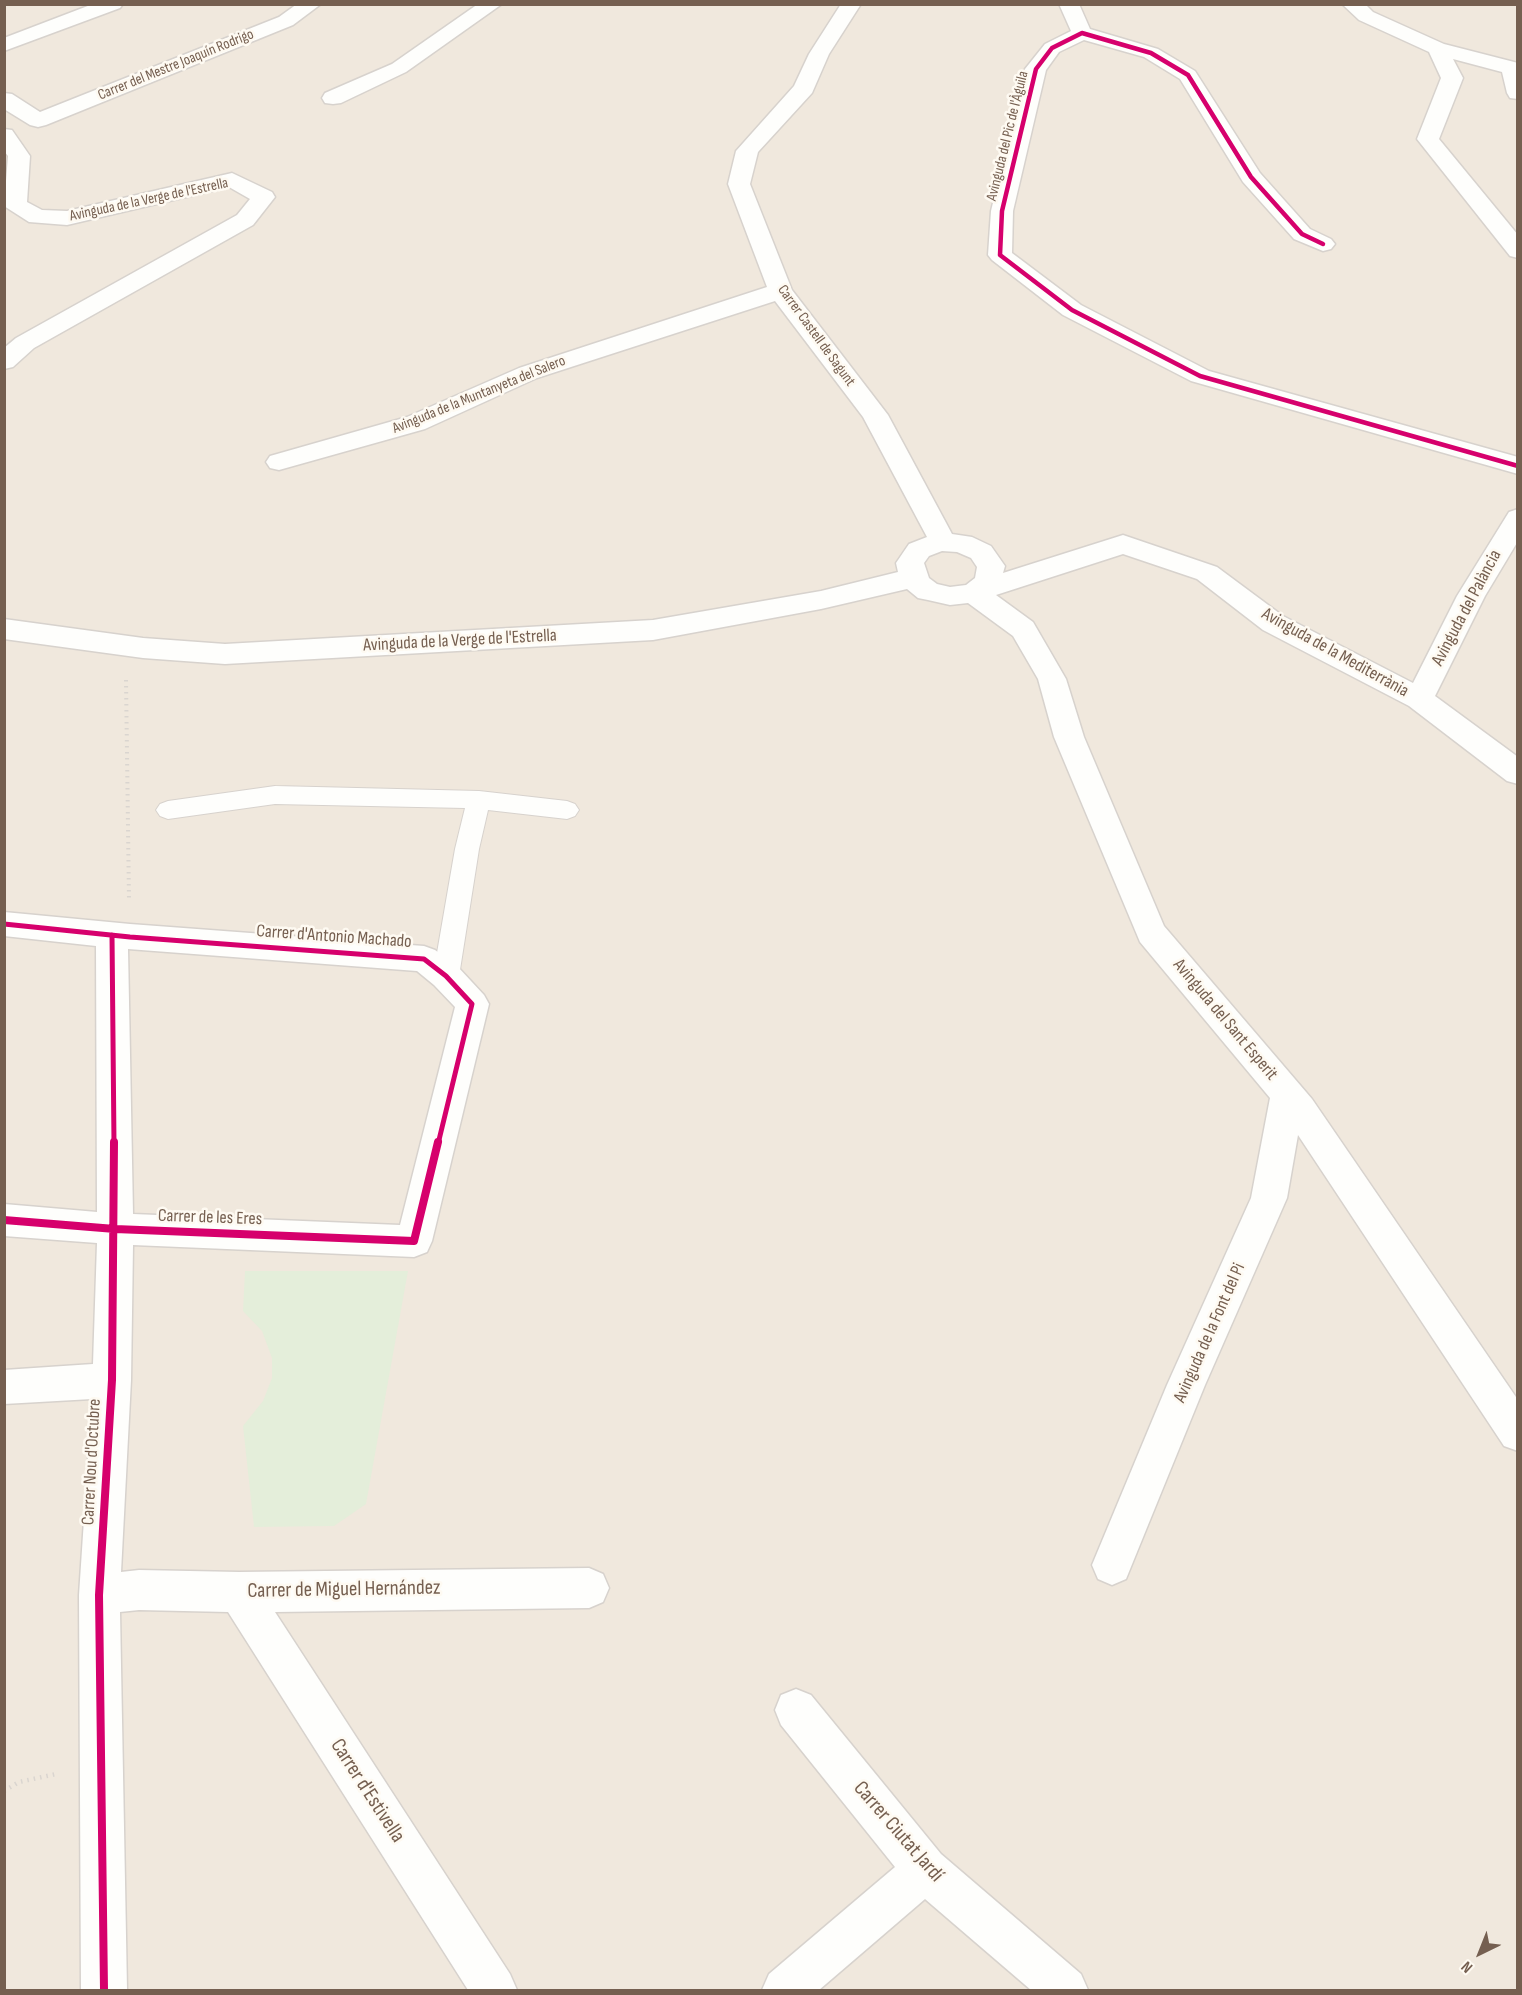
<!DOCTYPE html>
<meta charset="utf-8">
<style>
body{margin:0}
#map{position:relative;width:1522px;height:1995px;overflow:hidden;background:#f8f5ee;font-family:"Sofia Sans Condensed",sans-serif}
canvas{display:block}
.frame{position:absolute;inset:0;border:6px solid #755f50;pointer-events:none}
.north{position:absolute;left:1450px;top:1923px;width:60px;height:60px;-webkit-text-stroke:4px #fefaf2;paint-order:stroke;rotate:223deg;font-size:16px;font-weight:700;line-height:24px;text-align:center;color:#755f50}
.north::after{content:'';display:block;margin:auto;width:21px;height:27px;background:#755f50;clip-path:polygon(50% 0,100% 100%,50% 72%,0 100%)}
</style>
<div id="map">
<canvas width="1522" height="1995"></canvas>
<div class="frame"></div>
<div class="north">N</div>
</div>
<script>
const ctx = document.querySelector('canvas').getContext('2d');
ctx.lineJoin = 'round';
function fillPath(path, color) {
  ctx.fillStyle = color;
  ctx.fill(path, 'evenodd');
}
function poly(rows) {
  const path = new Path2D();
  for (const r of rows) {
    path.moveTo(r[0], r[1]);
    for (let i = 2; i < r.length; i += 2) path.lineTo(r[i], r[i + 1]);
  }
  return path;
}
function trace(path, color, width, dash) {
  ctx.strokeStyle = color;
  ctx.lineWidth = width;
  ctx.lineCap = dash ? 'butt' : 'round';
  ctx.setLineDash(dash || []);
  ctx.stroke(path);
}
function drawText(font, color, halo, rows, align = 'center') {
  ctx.font = font + ' "Sofia Sans Condensed",sans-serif';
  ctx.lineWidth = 5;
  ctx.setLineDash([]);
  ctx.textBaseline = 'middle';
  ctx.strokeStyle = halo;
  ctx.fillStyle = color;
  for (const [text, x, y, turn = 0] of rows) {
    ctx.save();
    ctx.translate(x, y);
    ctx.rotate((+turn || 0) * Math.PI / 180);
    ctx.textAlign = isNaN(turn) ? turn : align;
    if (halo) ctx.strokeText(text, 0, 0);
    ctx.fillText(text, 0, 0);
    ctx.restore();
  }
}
const residential = poly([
 [5,5,1517,5,1517,1990,5,1990]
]);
const green = poly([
 [245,1271,408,1271,366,1504,334,1526,254,1527,243,1426,263,1401,272,1378,272,1358,262,1331,243,1311]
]);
const pathFar1 = poly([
 [126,680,129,900]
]);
const path = poly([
 [4,1791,19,1782,56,1774]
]);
const lane = poly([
 [275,786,479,791,567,801,575,804,579,810,575,816,567,819,488,810,479,849,459,976,455,983,446,986,437,983,433,976,455,849,465,808,275,804,168,819,160,816,156,810,160,804,168,801,275,786]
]);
const street = poly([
 [93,4,123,4,120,8,4,51,4,38,93,4],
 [297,4,321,4,293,25,46,125,38,127,30,125,4,109,4,93,12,94,40,112,279,17,297,4],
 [478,4,502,4,406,72,341,103,333,104,325,103,322,98,325,93,392,64,478,4],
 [841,4,861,4,829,54,812,93,758,152,750,184,792,290,888,415,952,534,972,537,991,546,1005,566,1003,573,1123,535,1217,567,1283,616,1413,683,1457,596,1509,512,1518,509,1518,541,1485,596,1435,696,1518,757,1518,784,1507,781,1409,706,1263,630,1197,579,1123,554,996,595,1033,622,1066,679,1084,737,1164,926,1312,1099,1518,1400,1518,1451,1504,1446,1298,1135,1287,1198,1205,1385,1126,1579,1112,1585,1098,1579,1092,1565,1167,1385,1251,1198,1270,1098,1140,942,1054,737,1038,679,1013,636,968,603,950,605,928,600,918,598,907,589,821,609,653,640,225,664,143,658,4,639,4,619,143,638,225,644,653,620,821,591,898,572,896,563,909,544,927,537,863,417,775,301,537,378,425,429,279,470,270,468,266,462,270,456,407,417,519,368,767,287,728,184,736,151,794,86,809,54,841,4],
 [942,551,957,552,971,558,977,567,975,578,966,585,950,587,937,584,929,578,924,563,929,556,942,551],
 [1059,4,1079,4,1090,29,1158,49,1195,71,1260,173,1310,229,1331,239,1335,244,1331,249,1323,251,1294,239,1243,182,1180,79,1144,57,1084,40,1059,52,1046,70,1013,211,1012,253,1081,305,1209,371,1518,457,1518,474,1191,381,1063,315,992,260,988,255,991,211,1025,69,1045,44,1071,31,1059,4],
 [1342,4,1365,4,1373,12,1444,44,1518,63,1518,99,1510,98,1507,93,1502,72,1453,59,1463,78,1439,139,1518,235,1518,258,1510,256,1417,139,1441,78,1429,52,1359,20,1342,4],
 [4,129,12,130,30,156,27,202,42,210,67,211,232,173,272,192,275,197,253,225,34,348,13,367,4,369,4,348,16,338,237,215,250,199,229,187,67,225,29,222,4,206,8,156,4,151,4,129],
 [4,912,130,924,424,946,435,950,458,967,484,995,489,1004,432,1241,427,1252,414,1257,133,1245,131,1380,121,1572,139,1570,239,1572,589,1568,603,1574,609,1588,603,1602,589,1608,275,1612,510,1974,517,1990,468,1990,228,1612,139,1610,120,1612,127,1990,81,1990,79,1595,92,1399,4,1404,4,1370,93,1364,97,1243,4,1236,4,1204,97,1212,96,946,4,936,4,912],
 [128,949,417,971,434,985,455,1007,400,1225,133,1214,128,949],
 [796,1689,811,1695,941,1854,1081,1974,1088,1990,1031,1990,925,1899,819,1990,762,1990,769,1974,895,1867,781,1725,775,1710,781,1695,796,1689]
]);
const cyclewayFar2 = poly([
 [1323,244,1302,234,1251,177,1188,75,1151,53,1082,33,1052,48,1036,69,1002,211,1000,255,1072,310,1200,376,1518,466]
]);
const cyclewayFar1 = poly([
 [4,924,130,937,424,959,446,976,472,1004,438,1144],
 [112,935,114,1144]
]);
const cycleway = poly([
 [4,1220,115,1229,414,1241,438,1142],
 [104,1990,99,1595,112,1380,114,1142]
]);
const farStreetnames = [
 ["Carrer del Mestre Joaquín Rodrigo",176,65,-22],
 ["Avinguda del Pic de l'Àguila",1008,136,-76],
 ["Avinguda de la Verge de l'Estrella",149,200,-12],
 ["Carrer Castell de Sagunt",816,336,54],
 ["Avinguda de la Muntanyeta del Salero",479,395,-22]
];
const streetNames = [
 ["Avinguda del Palància",1467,608,-62],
 ["Avinguda de la Verge de l'Estrella",460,641,-3],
 ["Avinguda de la Mediterrània",1335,653,29],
 ["Carrer d'Antonio Machado",334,937,4],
 ["Avinguda del Sant Esperit",1225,1020,50],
 ["Carrer de les Eres",210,1218,2],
 ["Avinguda de la Font del Pi",1210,1333,-66],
 ["Carrer Nou d'Octubre",92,1462,-87]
];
const nearStreetnames = [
 ["Carrer de Miguel Hernández",344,1590,-1],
 ["Carrer d'Estivella",367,1791,57],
 ["Carrer Ciutat Jardí",898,1832,49]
];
fillPath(residential, '#f0e8dd');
fillPath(green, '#e4eeda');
trace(lane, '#d7d2cd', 2);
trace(street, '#d7d2cd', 3);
trace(pathFar1, '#dad5d0', 4, [1.5, 4.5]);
trace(path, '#dad5d0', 4.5, [1.5, 5]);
fillPath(lane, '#fefefc');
fillPath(street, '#fefefc');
trace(cyclewayFar2, '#d6006c', 4.5);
trace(cyclewayFar1, '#d6006c', 5);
trace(cycleway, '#d6006c', 8);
drawText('15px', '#755f50', '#fefaf2', farStreetnames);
drawText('18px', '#755f50', '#fefaf2', streetNames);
drawText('21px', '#755f50', '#fefaf2', nearStreetnames);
</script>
